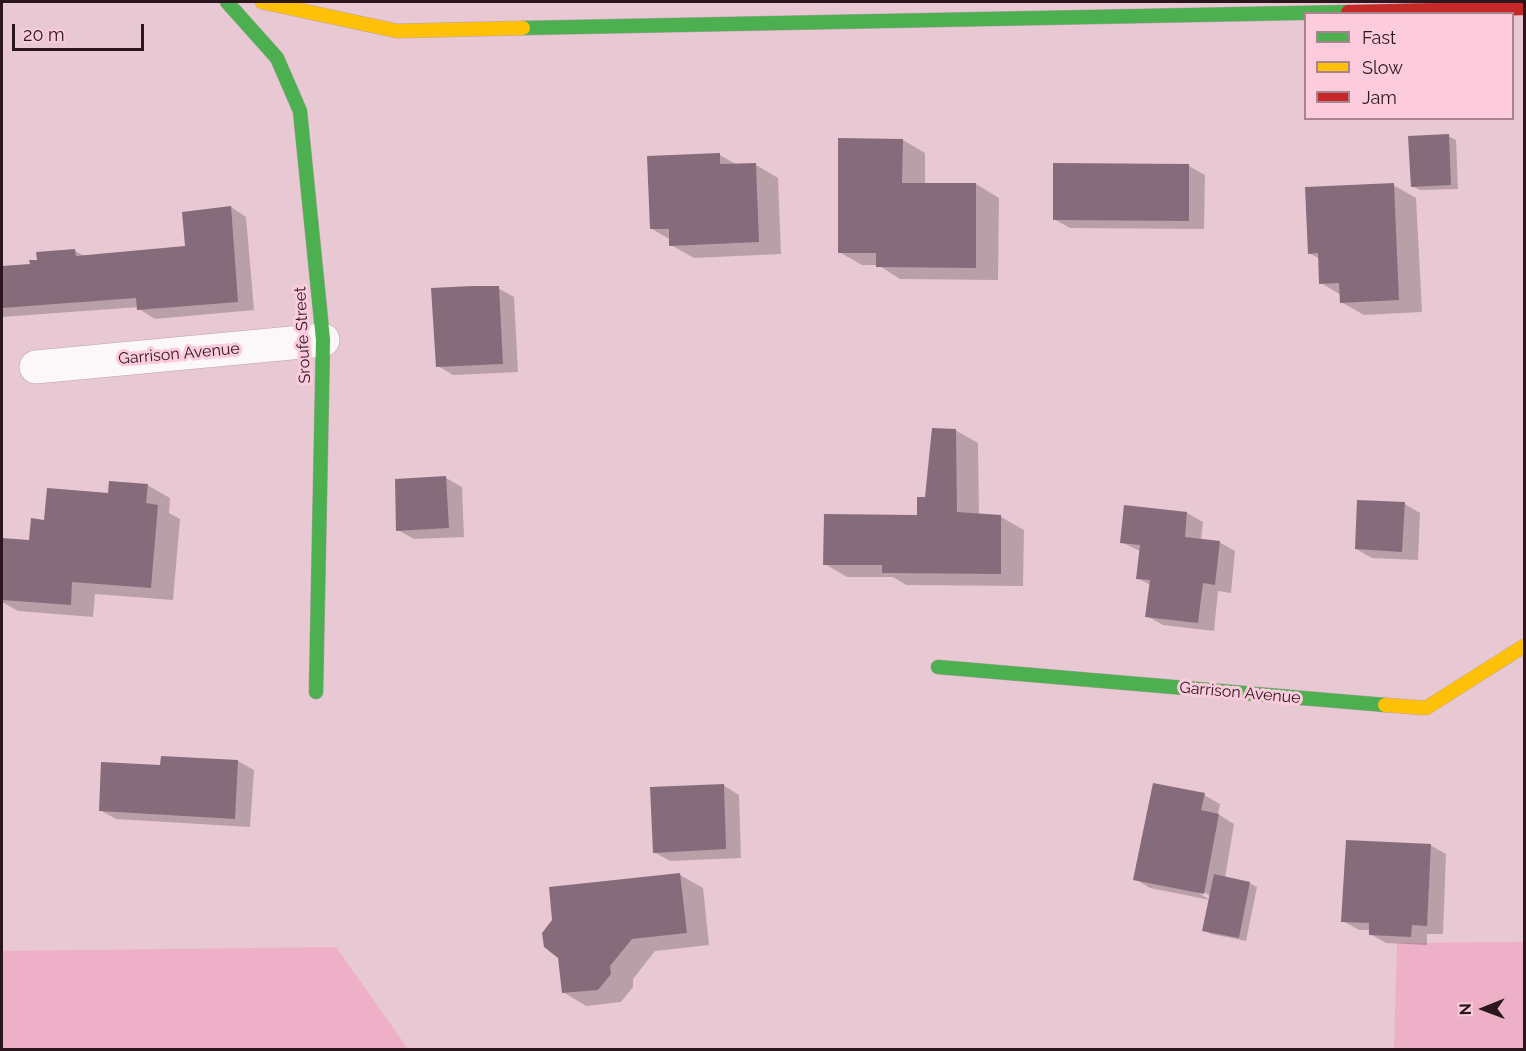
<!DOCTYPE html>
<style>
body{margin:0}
#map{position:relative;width:1526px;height:1051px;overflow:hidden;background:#e8c8d3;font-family:Raleway,sans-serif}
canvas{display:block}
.frame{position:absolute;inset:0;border:3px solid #2b161e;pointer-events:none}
.legend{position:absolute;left:1304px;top:12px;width:210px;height:108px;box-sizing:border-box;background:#fccbdc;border:2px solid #a88390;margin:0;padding:8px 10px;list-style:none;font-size:18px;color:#2b161e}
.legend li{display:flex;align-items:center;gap:12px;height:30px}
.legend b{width:30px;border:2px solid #a88390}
.north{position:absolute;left:1454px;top:979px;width:60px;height:60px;-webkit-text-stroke:4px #fccbdc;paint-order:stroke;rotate:269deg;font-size:16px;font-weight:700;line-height:24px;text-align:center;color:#2b161e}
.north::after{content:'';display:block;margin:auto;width:21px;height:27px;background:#2b161e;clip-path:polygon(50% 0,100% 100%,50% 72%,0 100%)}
.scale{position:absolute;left:12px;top:24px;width:132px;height:27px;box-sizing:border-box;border:3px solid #2b161e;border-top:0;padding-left:8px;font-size:18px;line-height:21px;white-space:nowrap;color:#2b161e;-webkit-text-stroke:4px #fccbdc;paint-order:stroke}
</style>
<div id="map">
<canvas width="1526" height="1051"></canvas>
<div class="frame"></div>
<ul class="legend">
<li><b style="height:8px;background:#4caf50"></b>Fast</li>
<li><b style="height:8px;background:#ffc107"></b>Slow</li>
<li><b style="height:8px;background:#c62828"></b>Jam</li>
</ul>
<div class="north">N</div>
<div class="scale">20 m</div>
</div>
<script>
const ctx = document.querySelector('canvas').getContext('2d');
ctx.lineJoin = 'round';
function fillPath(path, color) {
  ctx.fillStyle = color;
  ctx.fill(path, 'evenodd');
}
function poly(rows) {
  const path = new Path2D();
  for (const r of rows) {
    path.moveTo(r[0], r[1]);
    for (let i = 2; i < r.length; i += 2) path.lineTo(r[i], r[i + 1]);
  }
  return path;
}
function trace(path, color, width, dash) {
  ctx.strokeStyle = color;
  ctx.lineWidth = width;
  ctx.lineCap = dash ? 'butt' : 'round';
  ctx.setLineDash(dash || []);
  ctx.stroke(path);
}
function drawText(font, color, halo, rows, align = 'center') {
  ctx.font = font + ' Raleway,sans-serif';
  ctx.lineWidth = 6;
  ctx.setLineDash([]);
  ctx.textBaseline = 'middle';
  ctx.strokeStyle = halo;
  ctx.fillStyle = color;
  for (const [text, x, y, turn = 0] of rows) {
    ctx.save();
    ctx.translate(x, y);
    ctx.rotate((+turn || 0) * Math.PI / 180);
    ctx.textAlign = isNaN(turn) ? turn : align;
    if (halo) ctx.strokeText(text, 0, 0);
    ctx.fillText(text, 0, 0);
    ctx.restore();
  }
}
const green = poly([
 [1524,942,1524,1049,1394,1049,1397,943],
 [336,947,408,1049,2,1049,2,951]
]);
const shadow = poly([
 [1448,136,1456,140,1458,189,1420,190,1412,186],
 [903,140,925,153,925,184,976,184,999,198,998,280,900,279,878,265,862,265,839,252],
 [720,155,737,165,756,165,778,178,781,254,694,258,671,245,671,240,652,229],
 [1055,164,1189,166,1205,175,1204,229,1070,228,1054,219],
 [1393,185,1416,198,1422,312,1364,315,1341,302,1341,295,1321,283,1320,259,1309,253],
 [231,207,246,217,254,310,155,319,139,309,139,307,2,317,2,267,31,265,75,251,85,256,186,248],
 [498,288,514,297,518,372,453,375,438,366],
 [955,430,978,443,979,515,1001,517,1024,530,1023,586,906,585,893,577,847,577,825,564,918,516],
 [446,478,462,487,464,537,414,539,398,530],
 [147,485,170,498,169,513,180,519,173,600,95,594,93,617,18,611,2,602,2,539,31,541,46,521,109,494],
 [1405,504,1420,513,1418,560,1372,558,1356,549],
 [1126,506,1187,513,1203,522,1201,540,1219,542,1235,551,1231,593,1218,591,1214,631,1163,625,1147,616,1151,585,1137,578,1140,551,1121,542],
 [162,757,238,761,254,770,250,827,116,819,100,810,161,767],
 [723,785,739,795,741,858,670,861,654,852],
 [1204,795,1220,804,1218,814,1234,824,1225,878,1249,883,1257,887,1246,941,1211,934,1204,930,1210,900,1150,888,1135,879],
 [1199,889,1210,896,1210,900,1197,892],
 [1430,845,1446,854,1443,934,1427,934,1427,945,1386,943,1370,934,1370,930,1359,930,1343,921],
 [680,875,703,888,709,945,655,951,633,979,633,987,621,1002,586,1006,563,992]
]);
const building = poly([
 [1449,134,1451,185,1411,187,1408,136],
 [838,138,903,139,902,183,976,183,976,268,876,267,876,253,838,253],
 [720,153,720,164,756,163,759,242,669,246,669,229,650,229,647,156],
 [1053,163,1189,164,1189,221,1053,220],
 [1394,183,1399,300,1340,303,1339,283,1319,284,1318,253,1308,254,1305,187],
 [231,206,238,302,137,310,136,298,2,308,2,266,30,264,29,260,37,260,36,252,75,249,76,256,185,246,182,212],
 [472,286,499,286,503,364,436,367,431,288],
 [932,428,956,429,957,512,1001,515,1001,574,882,573,882,565,823,565,824,514,917,515,917,497,925,497],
 [446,476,449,528,396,531,395,479],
 [109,481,148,484,146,503,158,505,151,588,72,582,71,605,2,600,2,538,29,540,31,518,44,520,47,488,108,493],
 [1357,500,1405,502,1402,552,1355,549],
 [1124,505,1187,512,1185,537,1220,541,1215,585,1203,583,1198,623,1145,617,1150,580,1136,579,1140,545,1120,543],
 [161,756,238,760,235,819,99,811,101,762,160,765],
 [1153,783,1205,793,1201,810,1219,814,1204,894,1133,880],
 [724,784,726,849,653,853,650,787],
 [1346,840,1431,844,1427,926,1412,925,1411,937,1369,935,1369,923,1341,922],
 [680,873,687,933,632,939,610,966,611,974,598,990,562,993,558,958,544,947,542,933,552,920,549,887],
 [1214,874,1250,882,1239,938,1202,931]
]);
const street = poly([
 [36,367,323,340]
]);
const fast = poly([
 [227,2,277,58,300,111,323,340,316,692],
 [523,28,1348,12],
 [938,667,1385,705]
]);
const slow = poly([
 [262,2,397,31,523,28],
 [1385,705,1426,708,1524,646]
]);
const jam = poly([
 [1348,12,1524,8]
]);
const streetNames = [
 ["Sroufe Street",303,335,-93],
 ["Garrison Avenue",179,354,-5],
 ["Garrison Avenue",1240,693,5]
];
fillPath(green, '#edb0c7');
fillPath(shadow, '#0003');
fillPath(building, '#866c7a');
trace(street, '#baa2aa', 34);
trace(fast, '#baa2aa', 15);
trace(slow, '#baa2aa', 15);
trace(jam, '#baa2aa', 15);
trace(street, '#fcf7f8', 33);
trace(fast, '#4caf50', 14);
trace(slow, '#ffc107', 14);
trace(jam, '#c62828', 14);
drawText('16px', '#2b161e', '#fccbdc', streetNames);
</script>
